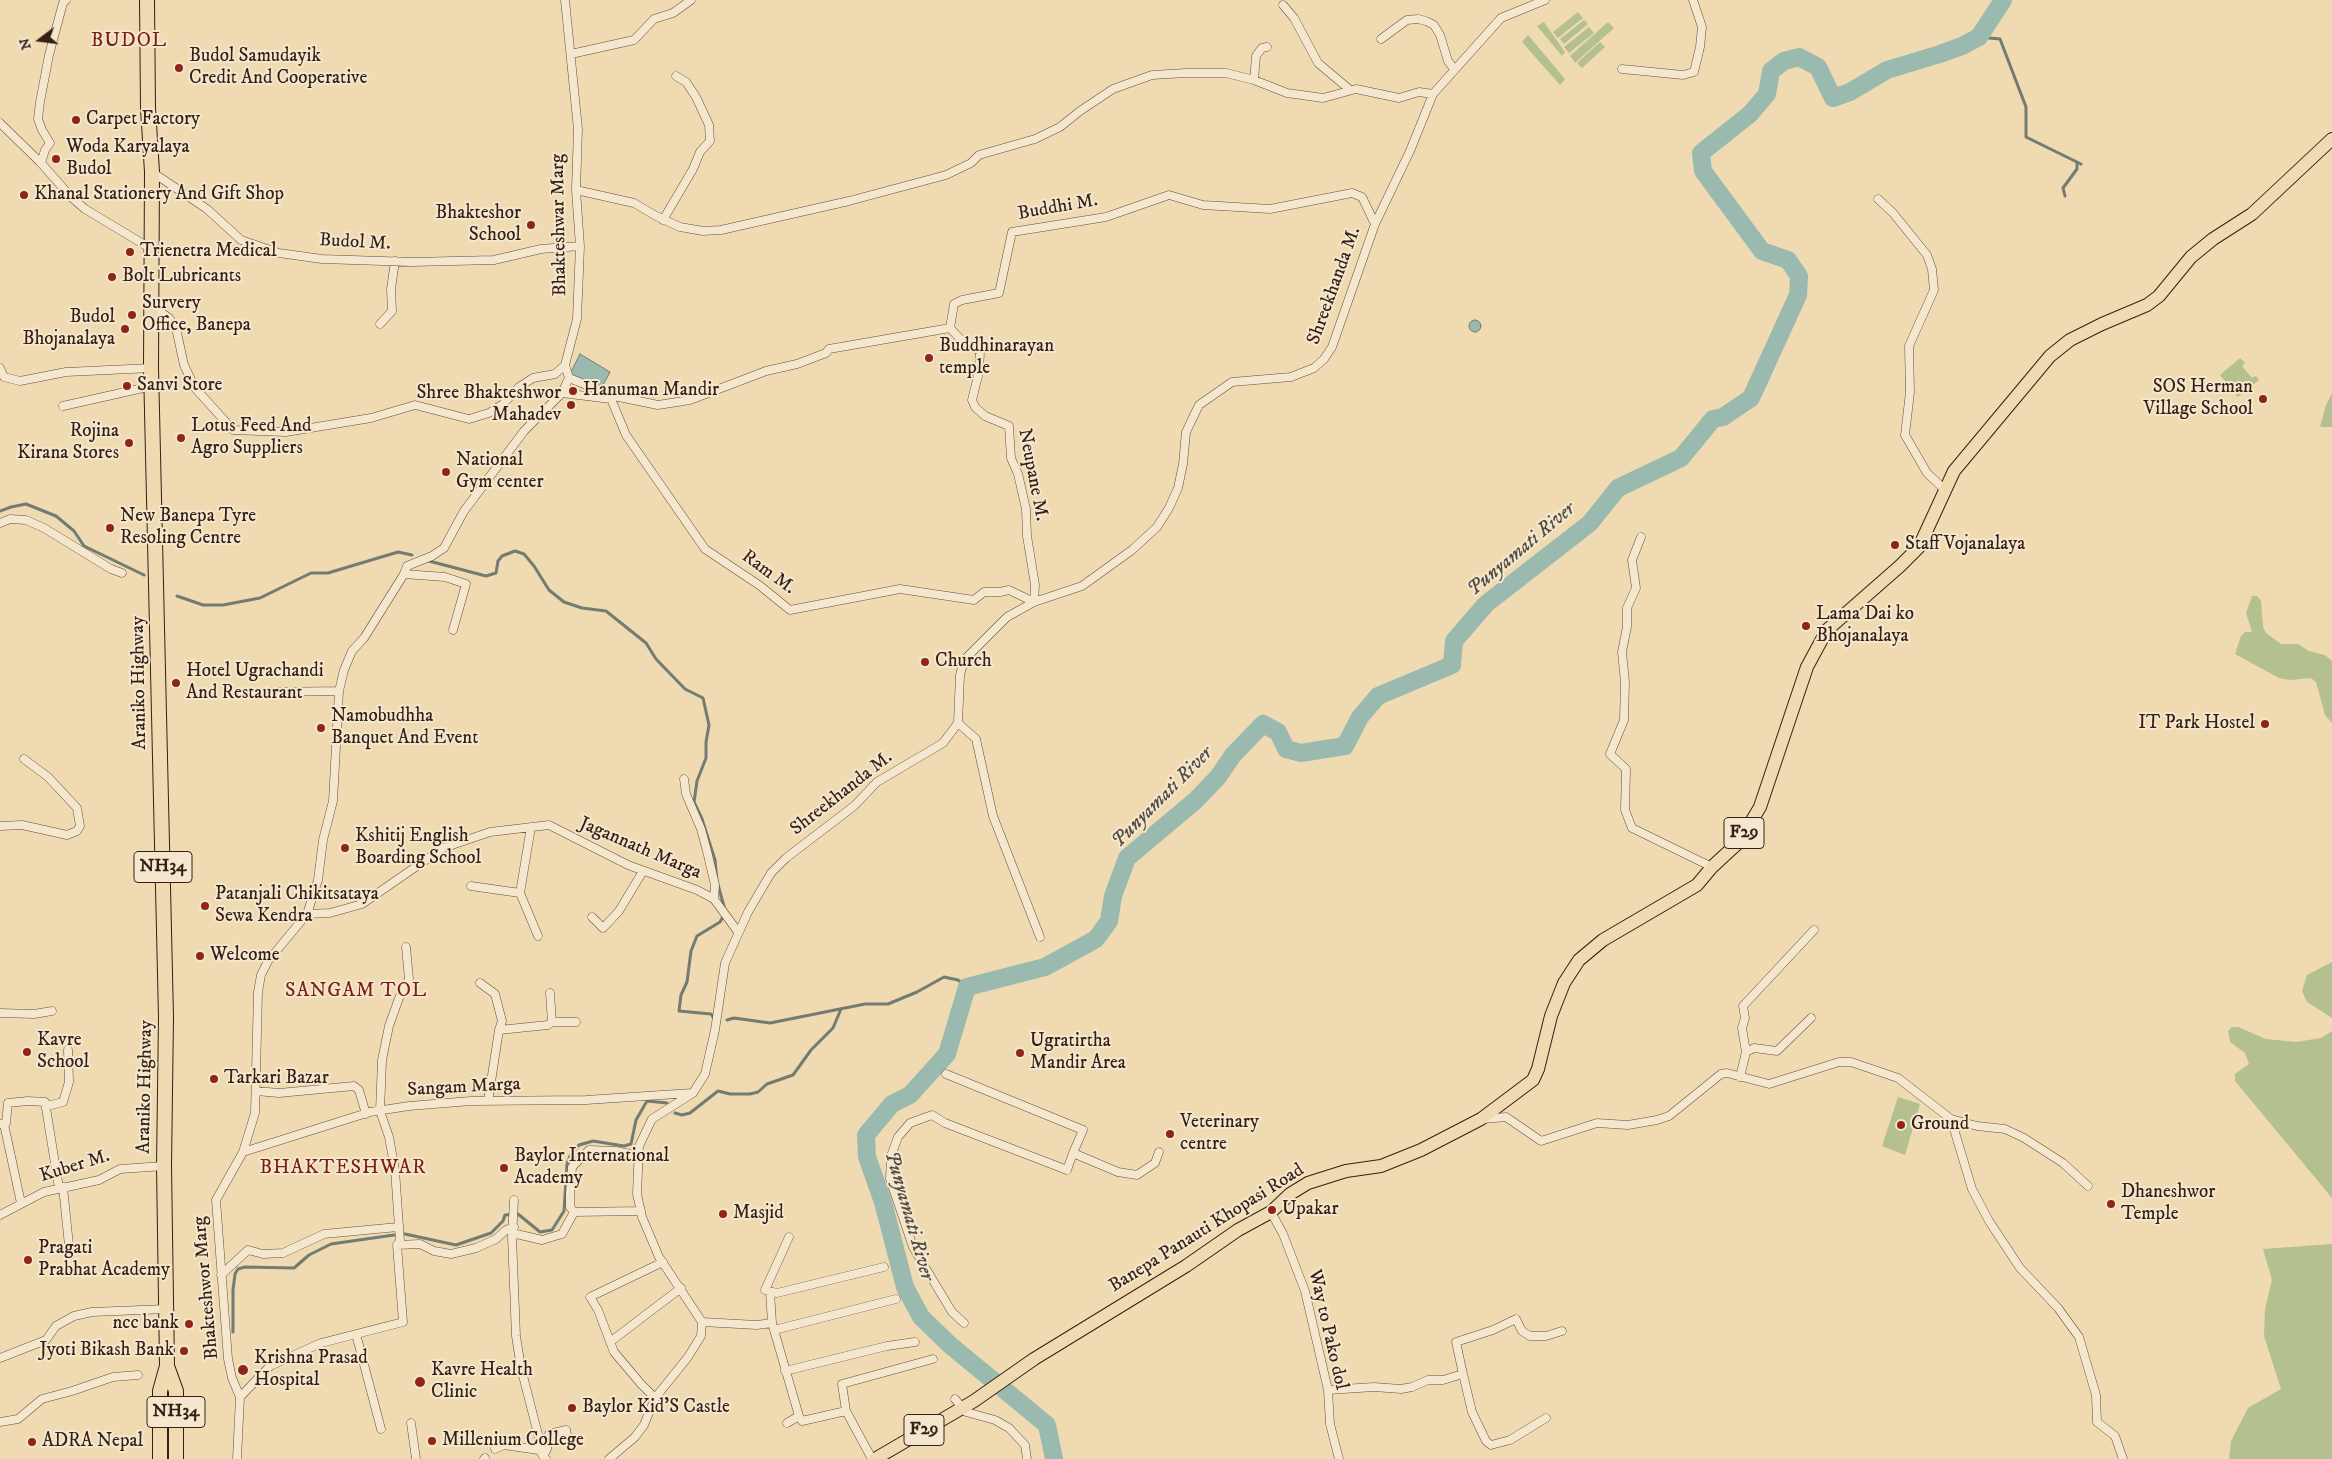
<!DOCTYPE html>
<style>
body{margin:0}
#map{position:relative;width:2332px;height:1459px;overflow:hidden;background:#efdab2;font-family:"IM FELL DW Pica",serif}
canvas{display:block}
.north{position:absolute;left:15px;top:15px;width:50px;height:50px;-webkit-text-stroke:4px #f5e7cd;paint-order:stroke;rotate:255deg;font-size:14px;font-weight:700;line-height:20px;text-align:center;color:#361f16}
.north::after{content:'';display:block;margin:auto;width:18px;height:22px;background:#361f16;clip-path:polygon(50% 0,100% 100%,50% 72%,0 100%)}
</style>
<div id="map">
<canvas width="2332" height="1459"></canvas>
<div class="north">N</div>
</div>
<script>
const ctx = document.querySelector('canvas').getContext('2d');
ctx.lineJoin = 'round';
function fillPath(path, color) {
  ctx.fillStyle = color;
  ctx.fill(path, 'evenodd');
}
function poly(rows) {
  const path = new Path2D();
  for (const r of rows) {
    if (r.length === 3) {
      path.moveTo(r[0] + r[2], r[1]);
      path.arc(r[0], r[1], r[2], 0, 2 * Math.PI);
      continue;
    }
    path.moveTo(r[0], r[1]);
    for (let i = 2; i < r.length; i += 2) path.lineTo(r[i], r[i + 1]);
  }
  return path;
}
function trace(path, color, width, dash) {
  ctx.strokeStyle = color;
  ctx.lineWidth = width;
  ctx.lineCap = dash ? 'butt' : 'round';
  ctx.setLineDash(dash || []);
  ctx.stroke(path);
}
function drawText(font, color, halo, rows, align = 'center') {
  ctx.font = font + ' "IM FELL DW Pica",serif';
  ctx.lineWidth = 4;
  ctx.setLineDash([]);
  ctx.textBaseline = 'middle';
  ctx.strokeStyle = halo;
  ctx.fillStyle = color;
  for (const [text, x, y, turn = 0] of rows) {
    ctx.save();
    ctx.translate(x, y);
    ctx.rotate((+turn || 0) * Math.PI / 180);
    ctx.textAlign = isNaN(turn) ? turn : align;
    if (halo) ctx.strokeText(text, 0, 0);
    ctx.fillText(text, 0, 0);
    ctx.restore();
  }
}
const green = poly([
 [1578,12,1583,18,1558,38,1553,32],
 [1584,20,1588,24,1564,44,1560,39],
 [1544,22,1565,52,1562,56,1537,26],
 [1608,22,1614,28,1575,63,1570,56],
 [1589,27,1594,33,1569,53,1564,47],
 [1528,35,1565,79,1560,85,1522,42],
 [1600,42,1605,47,1582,68,1577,63],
 [2240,358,2245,363,2242,366,2252,378,2256,376,2259,380,2238,397,2220,375],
 [2332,393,2332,427,2320,427,2326,405],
 [2252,596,2257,596,2261,601,2263,627,2266,633,2281,644,2298,644,2309,651,2325,655,2332,661,2332,723,2325,715,2316,682,2311,678,2290,680,2279,678,2235,654,2241,636,2245,632,2252,632,2246,613],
 [2332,962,2332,1018,2307,1002,2302,991,2307,975],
 [2232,1027,2238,1027,2266,1039,2296,1042,2321,1038,2332,1031,2332,1198,2235,1081,2235,1074,2249,1064,2245,1053,2230,1042,2228,1031],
 [1898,1097,1920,1104,1905,1155,1882,1146],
 [2332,1244,2332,1459,2229,1459,2231,1441,2248,1408,2281,1389,2264,1336,2265,1309,2272,1280,2263,1249]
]);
const water = poly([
 [1475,326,6],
 [580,354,610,372,603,385,597,389,571,376,570,374,580,354]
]);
const stream = poly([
 [1979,37,2000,39,2026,107,2026,137,2081,164],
 [2065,196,2063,188,2077,169,2077,163],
 [0,511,11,507,26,504,56,516,74,531,84,546,144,575],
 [429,561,486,576,496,573,498,561,502,556,515,551,524,554,534,566,549,590,564,602,582,608,606,611,646,643,656,659,685,689,703,698,709,725,706,742,706,758,697,781,694,802,702,819,715,860,717,881,725,910],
 [177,596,203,605,223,605,260,598,311,573,328,573,398,552,412,555],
 [713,1017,711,1014,679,1011,681,995,687,982,691,951,697,936,720,922,724,915],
 [727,1020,734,1018,770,1023,865,1004,888,1004,917,992,944,977,958,980,967,987],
 [675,1113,682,1115,690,1113,718,1091,730,1094,750,1094,758,1092,767,1084,793,1075,811,1050,833,1028,841,1009],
 [405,1234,456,1245,491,1233,503,1221,505,1215,518,1214,540,1232,552,1230,564,1211,567,1164,570,1156,579,1145,593,1141,624,1146,631,1144,636,1120,647,1101,667,1103],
 [233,1332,233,1290,235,1274,238,1269,245,1267,294,1268,309,1255,331,1244,394,1235]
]);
const river = poly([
 [1054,1459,1047,1425,950,1345,921,1317,905,1287,883,1202,867,1157,866,1135,892,1104,910,1095,947,1054,967,987,1045,967,1096,939,1109,921,1113,896,1127,858,1196,800,1218,777,1233,755,1263,724,1278,732,1286,749,1301,753,1345,746,1360,717,1378,696,1452,665,1454,641,1486,604,1590,523,1618,488,1681,458,1713,419,1723,417,1751,398,1798,295,1799,276,1788,260,1762,251,1703,171,1701,153,1750,114,1767,94,1771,71,1784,61,1799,57,1818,67,1833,98,1850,92,1887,70,1940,54,1962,46,1979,37,2003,0]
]);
const street = poly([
 [1283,5,1294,18,1318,63,1349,89],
 [1381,39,1407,20,1418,19,1426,21,1434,25,1440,35,1448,61,1454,69],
 [571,54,634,40,654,19,673,13,691,0],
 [1622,69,1683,75,1694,72,1700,47,1702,27,1693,0],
 [1254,80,1256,56,1262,48,1267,47],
 [0,123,41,163,71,197,85,209,150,248],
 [41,163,45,150,50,143,42,130,38,119,40,102,49,55,63,3,66,0],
 [152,172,207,209,241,240,279,253,322,259,412,262,494,260,541,249,580,246],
 [576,190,634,203,656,216,680,227,703,231,721,230,849,201,946,175,971,163,979,155,1035,139,1060,127,1080,111,1113,89,1152,75,1186,73,1226,73,1254,80,1287,93,1323,98,1356,89,1399,98,1419,92,1433,94],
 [1878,199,1893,213,1927,255,1932,269,1934,290,1909,346,1910,392,1905,435,1927,473,1944,489],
 [663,220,693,169,700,152,710,141,709,125,696,97,686,82,676,76],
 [151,305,169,318,176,328,184,365,195,388,233,430,286,432,371,418,415,405,469,419,489,413,503,404,519,387,533,378,555,374,565,365],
 [380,324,392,311,391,289,395,261],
 [0,368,4,377,20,381,66,372,151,368],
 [569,378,614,396,658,405,690,400,766,371,797,364,826,353,829,349,950,328,954,304,962,300,999,293,1012,232,1106,217,1169,195,1203,205,1270,209,1352,193,1362,197,1375,224],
 [562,393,611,399,626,435,705,549,759,585,790,610,900,589,974,600,984,592,1000,592,1009,590,1034,602,1035,585,1027,536,1026,509,1018,474,1011,458,1009,426,985,416,975,407,972,400,979,372,980,351,964,343,950,328],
 [63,406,152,386],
 [0,523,10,519,26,520,44,528,111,569,122,573],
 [1641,537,1632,560,1636,588,1627,608,1627,627,1622,652,1625,682,1624,720,1610,754,1626,769,1625,810,1632,828,1712,867],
 [404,574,445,577,466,584,453,630],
 [271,692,339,691],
 [958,723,976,739,993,816,1040,937],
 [684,779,686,794,701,829,707,851,715,885,714,899,738,932],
 [0,826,22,825,67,835,77,831,80,826,77,808,48,777,24,759],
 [531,827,520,893,538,936],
 [471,886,520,893],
 [307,914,330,913,362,904,443,848,490,832,549,825,628,865,697,890,714,899],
 [592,917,603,928,619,911,643,871],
 [480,983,495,994,502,1021,499,1030],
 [550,993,552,1022,576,1022],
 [0,1013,34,1014,52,1011],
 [1746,1052,1742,1028,1745,1018,1743,1006,1814,930],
 [946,1074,1083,1130,1073,1153],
 [1740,1077,1746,1052,1754,1048,1777,1051,1811,1018],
 [256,1091,279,1093,354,1086,359,1090,366,1114],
 [488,1101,499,1030,548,1025,552,1022],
 [47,1106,63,1102,69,1082,68,1050],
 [1483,1119,1506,1117,1541,1141,1597,1123,1628,1125,1657,1120,1669,1116,1721,1074,1727,1073,1769,1084,1839,1062,1851,1062,1898,1078,1951,1119,1977,1126,2005,1129,2024,1138,2063,1163,2088,1186],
 [1951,1119,1972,1189,1989,1221,2020,1268,2058,1308,2079,1337,2096,1395,2097,1422,2115,1436,2123,1459],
 [0,1124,6,1123,8,1103,28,1101,45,1102,59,1188],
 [4,1124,21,1203],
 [243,1152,370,1112,409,1106,471,1101,586,1100,692,1093],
 [63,1187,70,1255],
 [514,1200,512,1237,516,1336,521,1368,540,1442,539,1450,546,1459],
 [574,1212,570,1207,570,1193,572,1167,589,1150,616,1151,639,1156],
 [574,1212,641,1211],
 [1271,1212,1283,1234,1305,1291,1328,1390,1330,1424,1339,1459],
 [0,1215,44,1192,99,1180,120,1169,164,1166],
 [512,1233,542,1240,562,1234,574,1212],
 [789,1237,765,1290,777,1293,884,1267],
 [397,1245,400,1241,395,1170,389,1137,380,1111,382,1060,389,1026,399,998,409,979,406,947],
 [221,1275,248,1250,263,1254,283,1253,324,1234,398,1227],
 [770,1292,772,1323],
 [702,1322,757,1325,772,1323,799,1416,787,1423],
 [964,1323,952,1312,913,1247,890,1179,891,1156,898,1137,910,1123,932,1115,945,1123,1067,1170,1073,1153,1118,1172,1137,1175,1155,1163,1159,1152],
 [774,1330,896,1299],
 [356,1334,381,1429],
 [610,1342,681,1288],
 [0,1358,46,1340,56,1326,74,1316,92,1312,166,1309],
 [785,1371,887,1346,915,1342],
 [1463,1374,1456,1342,1493,1330,1516,1319,1522,1331,1530,1336,1546,1336,1562,1331],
 [1328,1390,1374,1387,1401,1389,1412,1387,1428,1380,1443,1380,1463,1374,1472,1412,1486,1441,1491,1445,1510,1440,1546,1418],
 [240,1397,232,1378,228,1359,216,1200,243,1152,255,1113,258,992,261,975,268,961,307,914,318,880,323,840,333,801,339,691,344,670,352,651,364,638,404,574,407,566,432,556,444,548,464,511,524,431,562,393,569,378,565,365,577,319,580,246,576,190,578,129,565,0],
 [655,1398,641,1384,614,1352,598,1310,590,1297,663,1262],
 [955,1399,966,1412,995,1420,1009,1428,1025,1445,1027,1459],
 [846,1411,842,1384,933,1359],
 [799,1416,802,1421,846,1411,872,1459],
 [0,1422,18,1419,42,1399,72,1391,113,1377,138,1375],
 [411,1423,416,1459],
 [495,1449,504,1445,539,1450],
 [543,1456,547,1449,549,1434,566,1430,568,1439],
 [237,1459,240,1397,270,1366,321,1343,403,1322,397,1245,420,1244,434,1251,451,1254,476,1248,496,1239,506,1230,514,1227],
 [484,1459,485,1458],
 [609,1459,635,1437,644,1425,655,1398,688,1357,701,1336,702,1322,659,1257,642,1217,637,1194,639,1146,652,1119,693,1093,705,1074,715,1030,725,963,748,912,771,873,786,858,854,806,877,782,943,743,958,723,960,675,964,660,1007,617,1034,602,1082,586,1132,550,1157,527,1169,508,1178,488,1183,464,1186,432,1199,405,1232,382,1291,377,1314,368,1324,359,1332,347,1375,224,1410,151,1433,94,1501,18,1545,0]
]);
const primary = poly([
 [875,1459,974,1401,1034,1359,1186,1266,1238,1230,1271,1212,1290,1194,1308,1183,1346,1171,1381,1166,1421,1150,1481,1119,1533,1080,1538,1069,1551,1016,1564,983,1579,960,1603,940,1697,885,1712,867,1739,842,1760,807,1807,667,1827,630,1900,566,1919,547,1954,471,2050,356,2070,340,2102,324,2147,305,2159,296,2191,257,2213,239,2252,214,2332,139]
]);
const highway = poly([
 [147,0,148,108,152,172,151,368,166,1017,164,1166,167,1366,160,1391,160,1459],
 [167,1366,176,1391,176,1459]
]);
const markers = [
 [179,68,5,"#8f2418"],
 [76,120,5,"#8f2418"],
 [56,159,5,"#8f2418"],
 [24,195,5,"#8f2418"],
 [531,225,5,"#8f2418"],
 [130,252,5,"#8f2418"],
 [112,277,5,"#8f2418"],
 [132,315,5,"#8f2418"],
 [125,329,5,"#8f2418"],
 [929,358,5,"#8f2418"],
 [127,386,5,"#8f2418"],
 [573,391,5,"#8f2418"],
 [2263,399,5,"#8f2418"],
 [571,405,5,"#8f2418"],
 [181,438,5,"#8f2418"],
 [129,443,5,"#8f2418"],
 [446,472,5,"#8f2418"],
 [110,528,5,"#8f2418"],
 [1895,545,5,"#8f2418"],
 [1806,626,5,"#8f2418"],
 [925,662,5,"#8f2418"],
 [176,683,5,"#8f2418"],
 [2265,724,5,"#8f2418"],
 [321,728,5,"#8f2418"],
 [345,848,5,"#8f2418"],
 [205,906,5,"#8f2418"],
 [200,956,5,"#8f2418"],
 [27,1052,5,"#8f2418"],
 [1020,1053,5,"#8f2418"],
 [214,1079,5,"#8f2418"],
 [1901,1125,5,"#8f2418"],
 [1170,1134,5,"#8f2418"],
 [504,1168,5,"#8f2418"],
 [2111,1204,5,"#8f2418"],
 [1272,1210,5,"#8f2418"],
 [723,1214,5,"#8f2418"],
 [28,1260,5,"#8f2418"],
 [189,1324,5,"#8f2418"],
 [184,1351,5,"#8f2418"],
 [243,1370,6,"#8f2418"],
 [420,1382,6,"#8f2418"],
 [572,1408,5,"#8f2418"],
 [432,1441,5,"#8f2418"],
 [32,1442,5,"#8f2418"]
];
const shields = [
 [1744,833,40],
 [163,867,58],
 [176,1412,58],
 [924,1430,40]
];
const shieldNames = [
 ["F29",1744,833],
 ["NH34",163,867],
 ["NH34",176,1412],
 ["F29",924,1430]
];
const poiNames = [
 ["Budol Samudayik",189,57],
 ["Credit And Cooperative",189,79],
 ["Carpet Factory",86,120],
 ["Woda Karyalaya",66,148],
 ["Budol",66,170],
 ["Khanal Stationery And Gift Shop",34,195],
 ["Bhakteshor",521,214,"right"],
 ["School",521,236,"right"],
 ["Trienetra Medical",140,252],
 ["Bolt Lubricants",122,277],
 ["Survery",142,304],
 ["Office, Banepa",142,326],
 ["Budol",115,318,"right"],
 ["Bhojanalaya",115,340,"right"],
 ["Buddhinarayan",939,347],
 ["temple",939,369],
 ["Sanvi Store",137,386],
 ["SOS Herman",2253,388,"right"],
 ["Village School",2253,410,"right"],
 ["Hanuman Mandir",583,391],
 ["Shree Bhakteshwor",561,394,"right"],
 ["Mahadev",561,416,"right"],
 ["Lotus Feed And",191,427],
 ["Agro Suppliers",191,449],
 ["Rojina",119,432,"right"],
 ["Kirana Stores",119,454,"right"],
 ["National",456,461],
 ["Gym center",456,483],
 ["New Banepa Tyre",120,517],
 ["Resoling Centre",120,539],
 ["Staff Vojanalaya",1905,545],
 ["Lama Dai ko",1816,615],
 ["Bhojanalaya",1816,637],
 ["Church",935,662],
 ["Hotel Ugrachandi",186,672],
 ["And Restaurant",186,694],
 ["Namobudhha",331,717],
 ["Banquet And Event",331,739],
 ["IT Park Hostel",2255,724,"right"],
 ["Kshitij English",355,837],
 ["Boarding School",355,859],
 ["Patanjali Chikitsataya",215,895],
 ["Sewa Kendra",215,917],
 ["Welcome",210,956],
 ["Kavre",37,1041],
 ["School",37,1063],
 ["Ugratirtha",1030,1042],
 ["Mandir Area",1030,1064],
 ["Tarkari Bazar",224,1079],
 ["Veterinary",1180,1123],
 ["centre",1180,1145],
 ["Ground",1911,1125],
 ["Baylor International",514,1157],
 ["Academy",514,1179],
 ["Dhaneshwor",2121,1193],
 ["Temple",2121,1215],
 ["Upakar",1282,1210],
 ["Masjid",733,1214],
 ["Pragati",38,1249],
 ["Prabhat Academy",38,1271],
 ["ncc bank",179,1324,"right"],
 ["Jyoti Bikash Bank",174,1351,"right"],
 ["Krishna Prasad",254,1359],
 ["Hospital",254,1381],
 ["Kavre Health",431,1371],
 ["Clinic",431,1393],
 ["Baylor Kid'S Castle",582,1408],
 ["Millenium College",442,1441],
 ["ADRA Nepal",42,1442]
];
const streetNames = [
 ["Buddhi M.",1058,208,-10],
 ["Bhakteshwar Marg",560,225,-91],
 ["Budol M.",355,243,3],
 ["Shreekhanda M.",1335,286,-70],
 ["Neupane M.",1032,475,79],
 ["Ram M.",768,573,36],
 ["Araniko Highway",140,683,-91],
 ["Shreekhanda M.",842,794,-38],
 ["Jagannath Marga",640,849,23],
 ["Araniko Highway",146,1087,-89],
 ["Sangam Marga",464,1088,-3],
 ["Kuber M.",75,1167,-17],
 ["Banepa Panauti Khopasi Road",1207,1229,-32],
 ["Bhakteshwor Marg",207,1288,-95],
 ["Way to Pako dol",1327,1330,77]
];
const neighbourhoodNames = [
 ["BUDOL",129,42],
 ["SANGAM TOL",356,992],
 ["BHAKTESHWAR",343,1169]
];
const waterNames = [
 ["Punyamati River",1522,550,-40],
 ["Punyamati River",1163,798,-45],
 ["Punyamati River",908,1216,74]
];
fillPath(green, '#b5c08f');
fillPath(water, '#9abaaf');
trace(water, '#727c72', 1);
trace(stream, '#727c72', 3);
trace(river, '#9abaaf', 18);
trace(street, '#644e3d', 9);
trace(primary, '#361f16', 14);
trace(highway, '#361f16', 16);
trace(street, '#f5e7cd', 8);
trace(primary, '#efdab2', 12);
trace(highway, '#efdab2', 14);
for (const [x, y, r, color] of markers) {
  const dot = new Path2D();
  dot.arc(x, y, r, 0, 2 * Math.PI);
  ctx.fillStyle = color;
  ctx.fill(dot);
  trace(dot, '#f5e7cd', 2);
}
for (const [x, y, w] of shields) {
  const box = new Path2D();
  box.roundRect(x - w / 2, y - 15.5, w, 31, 4);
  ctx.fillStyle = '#f5e7cd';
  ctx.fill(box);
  trace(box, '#361f16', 1);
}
drawText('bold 18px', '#361f16', null, shieldNames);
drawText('19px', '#361f16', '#f5e7cd', poiNames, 'left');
drawText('19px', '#361f16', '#f5e7cd', streetNames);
ctx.letterSpacing = '1px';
drawText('20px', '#7a1f14', '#f5e7cd', neighbourhoodNames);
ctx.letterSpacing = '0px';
drawText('italic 20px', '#544e44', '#f5e7cd', waterNames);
</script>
